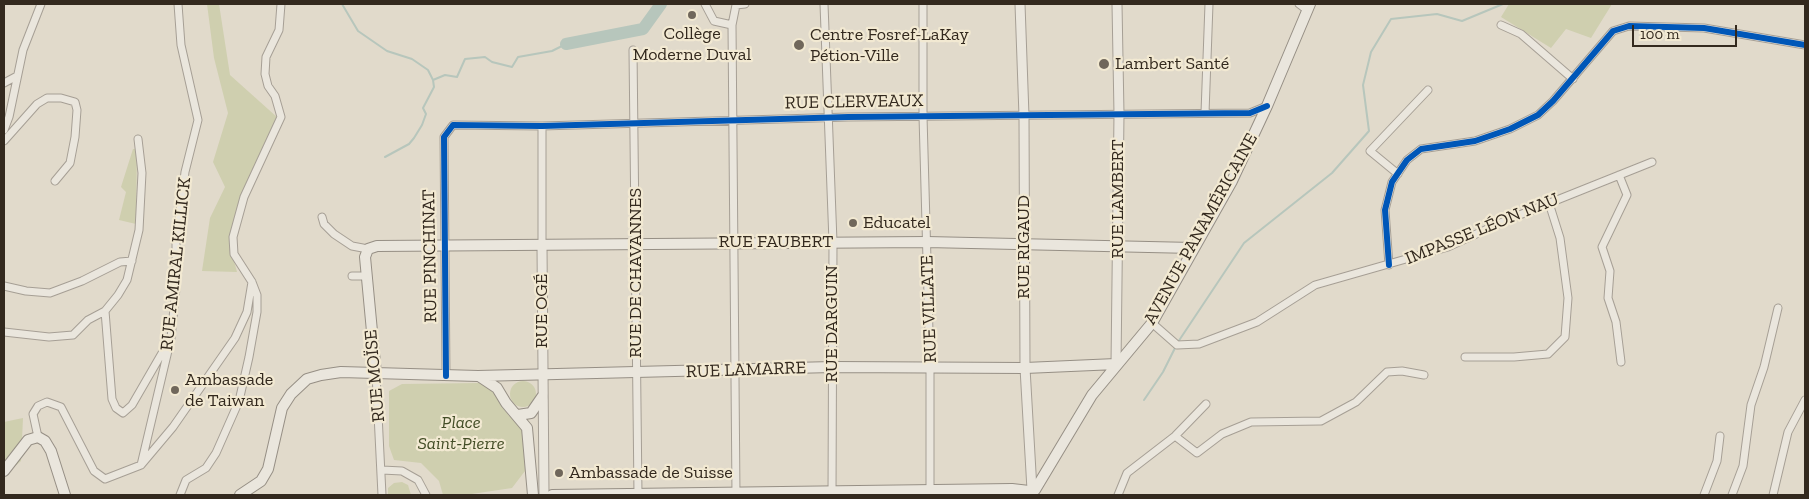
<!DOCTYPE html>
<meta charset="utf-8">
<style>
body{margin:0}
#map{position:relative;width:1809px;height:499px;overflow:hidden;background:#e1dacb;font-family:"Zilla Slab",serif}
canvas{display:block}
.frame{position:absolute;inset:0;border:5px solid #33291e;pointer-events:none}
.scale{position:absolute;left:1632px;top:25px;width:105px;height:22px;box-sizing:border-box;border:2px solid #33291e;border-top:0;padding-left:6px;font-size:15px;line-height:18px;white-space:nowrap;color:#33291e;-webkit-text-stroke:4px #f2e9d2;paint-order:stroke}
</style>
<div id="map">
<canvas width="1809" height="499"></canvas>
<div class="frame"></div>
<div class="scale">100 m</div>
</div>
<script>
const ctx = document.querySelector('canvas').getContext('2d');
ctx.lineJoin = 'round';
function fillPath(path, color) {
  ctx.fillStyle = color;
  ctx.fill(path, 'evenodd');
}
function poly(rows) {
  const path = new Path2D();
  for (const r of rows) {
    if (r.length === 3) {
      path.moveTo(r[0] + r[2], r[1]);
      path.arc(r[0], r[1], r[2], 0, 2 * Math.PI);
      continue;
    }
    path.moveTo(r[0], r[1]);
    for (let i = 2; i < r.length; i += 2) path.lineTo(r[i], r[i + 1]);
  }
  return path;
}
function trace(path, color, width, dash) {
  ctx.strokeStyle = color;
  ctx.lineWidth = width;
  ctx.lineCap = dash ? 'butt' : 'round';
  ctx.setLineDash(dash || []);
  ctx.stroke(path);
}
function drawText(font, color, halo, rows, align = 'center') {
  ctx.font = font + ' "Zilla Slab",serif';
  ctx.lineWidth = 4.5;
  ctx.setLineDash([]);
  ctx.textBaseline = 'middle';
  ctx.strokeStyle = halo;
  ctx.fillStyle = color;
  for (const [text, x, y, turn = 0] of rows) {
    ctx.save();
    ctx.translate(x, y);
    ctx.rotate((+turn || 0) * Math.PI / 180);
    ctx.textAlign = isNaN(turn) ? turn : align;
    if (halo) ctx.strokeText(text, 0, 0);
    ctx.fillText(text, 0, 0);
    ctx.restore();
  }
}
const green = poly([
 [207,4,219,4,230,75,278,118,254,166,235,216,230,246,237,272,202,271,210,218,225,187,213,162,228,113,214,58],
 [1509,4,1612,4,1591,38,1566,29,1551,48,1501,17],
 [133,149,137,149,136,224,119,220,126,192,121,187],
 [523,394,13],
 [479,383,495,391,500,404,509,416,519,421,523,433,525,471,512,488,465,495,443,495,439,481,421,463,394,460,389,446,389,391,402,384],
 [23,418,21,461,4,476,4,422],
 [402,482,408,485,411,495,388,495,388,488,394,483]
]);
const stream = poly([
 [342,4,358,31,387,51,412,59,428,70,433,80],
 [385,157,409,144,414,138,422,125,426,114,423,108,434,87,433,80,445,75,457,77,465,59,485,57,492,62,512,67,518,57,552,51,566,44],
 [1178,342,1244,243,1332,173,1369,131,1363,85,1371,52,1391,19,1437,14,1462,21,1503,4],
 [1144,400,1163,372,1176,346]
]);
const river = poly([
 [566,44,643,29,661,4]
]);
const minor = poly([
 [705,4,714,21,732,25],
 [824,4,833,242,832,495],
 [923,4,923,116,930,368,930,495],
 [1299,4,1307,10],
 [1501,25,1521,34,1573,79],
 [633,50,638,495],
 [4,83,17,76],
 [1205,113,1209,4],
 [542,126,542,246],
 [4,130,9,117,23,50,41,4],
 [4,141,37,104,47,98,61,98,75,102,77,110,75,137,70,163,55,181],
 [1398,174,1370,151,1428,90],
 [1619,175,1627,195,1602,247,1610,271,1608,298,1616,322,1621,362],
 [322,217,324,224,334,234,352,246,368,249],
 [1389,265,1385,210,1392,182,1407,160,1421,149,1475,141,1510,129,1538,115,1553,101,1613,31,1629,26,1704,28,1805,45],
 [352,276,366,276],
 [4,286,26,291,50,293,82,281,120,262,132,261],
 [105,311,112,399,116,408,123,413,132,405,169,341],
 [1152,323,1177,345,1199,344,1257,322,1315,285,1448,247,1507,220,1652,162],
 [4,332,49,337,73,335,88,320,105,311,118,295,127,280,139,230,142,173,138,139],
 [1465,357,1514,357,1548,354,1565,337,1568,298,1560,238,1549,203],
 [376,374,382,495],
 [446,376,444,137,453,125,542,126,848,117,1250,113,1267,106],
 [1175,436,1197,453,1222,434,1251,422,1321,421,1356,402,1387,372,1402,371,1424,375],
 [38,437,33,414,38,406,47,402,61,407,94,471,105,479,141,465,173,427,235,338,247,312,252,282],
 [141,465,171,338,176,288,176,243,185,172,198,120,181,45,178,4],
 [382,470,402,471,418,480,426,495],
 [180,495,186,480,206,468,216,453,239,401,249,357,257,312,257,295,252,282,234,254,233,237,244,197,281,117,275,96,268,86,265,74,266,57,279,30,281,4],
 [736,495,732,25,736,5,745,4],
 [1118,495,1127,473,1175,436,1206,404],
 [1704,495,1717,461,1720,436],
 [1732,495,1743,466,1751,405,1764,367,1778,308],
 [1773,495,1788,432,1805,400]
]);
const tertiary = poly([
 [1020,4,1024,116,1025,368,1032,490],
 [542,246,544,495],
 [1116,364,1119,114,1117,4]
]);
const secondary = poly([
 [376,374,365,257,368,249,377,246,927,242,1193,248],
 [479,376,497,388,506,403,527,428,533,495],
 [518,415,531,413,542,397],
 [4,471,28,440,38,437,45,441,51,451,65,495],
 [1035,490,1092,395,1152,323,1232,181,1267,106,1310,4],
 [240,495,261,481,268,469,282,408,291,394,307,379,321,375,341,372,478,376,832,367,1025,368,1116,364],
 [552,495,1012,489,1029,491]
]);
const cycleway = poly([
 [1389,265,1385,210,1392,182,1407,160,1421,149,1475,141,1510,129,1538,115,1553,101,1613,31,1629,26,1704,28,1805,45],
 [446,376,444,137,453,125,542,126,848,117,1250,113,1267,106]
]);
const markers = [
 [692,15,5,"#70675b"],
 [799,45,6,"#70675b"],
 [1104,64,6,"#70675b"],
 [853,223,5,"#70675b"],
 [175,390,5,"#70675b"],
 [559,473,5,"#70675b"]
];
const poiNames = [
 ["Collège",692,34,"center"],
 ["Moderne Duval",692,55,"center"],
 ["Centre Fosref-LaKay",810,35],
 ["Pétion-Ville",810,56],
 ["Lambert Santé",1115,64],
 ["Educatel",863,223],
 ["Ambassade",185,380],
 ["de Taiwan",185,401],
 ["Ambassade de Suisse",569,473]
];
const streetNames = [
 ["RUE CLERVEAUX",854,102,-1],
 ["RUE LAMBERT",1118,199,-90],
 ["AVENUE PANAMÉRICAINE",1201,229,-61],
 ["IMPASSE LÉON NAU",1482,229,-22],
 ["RUE FAUBERT",776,242],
 ["RUE RIGAUD",1024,247,-90],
 ["RUE PINCHINAT",430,256,-91],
 ["RUE AMIRAL KILLICK",176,264,-84],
 ["RUE DE CHAVANNES",636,273,-90],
 ["RUE VILLATE",929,309,-92],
 ["RUE OGÉ",542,311,-90],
 ["RUE DARGUIN",832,324,-90],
 ["RUE LAMARRE",746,370,-2],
 ["RUE MOÏSE",375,376,-95]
];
const parkNames = [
 ["Place",461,423],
 ["Saint-Pierre",461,444]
];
fillPath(green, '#cfcfaf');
trace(stream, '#b7c6bc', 2);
trace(river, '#b7c6bc', 12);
trace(minor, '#a69f95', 9);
trace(tertiary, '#a69f95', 11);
trace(secondary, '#968f85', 12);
trace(minor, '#eae6dd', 7);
trace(tertiary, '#eae6dd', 9);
trace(secondary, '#eae6dd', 10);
trace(cycleway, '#0057b8', 6);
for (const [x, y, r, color] of markers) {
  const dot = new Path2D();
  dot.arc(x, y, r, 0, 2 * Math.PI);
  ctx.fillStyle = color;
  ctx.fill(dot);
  trace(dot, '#f2e9d2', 2);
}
drawText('18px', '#33291e', '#f2e9d2', poiNames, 'left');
drawText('18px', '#33291e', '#f2e9d2', streetNames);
drawText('italic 18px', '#444e27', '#f2e9d2', parkNames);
</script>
